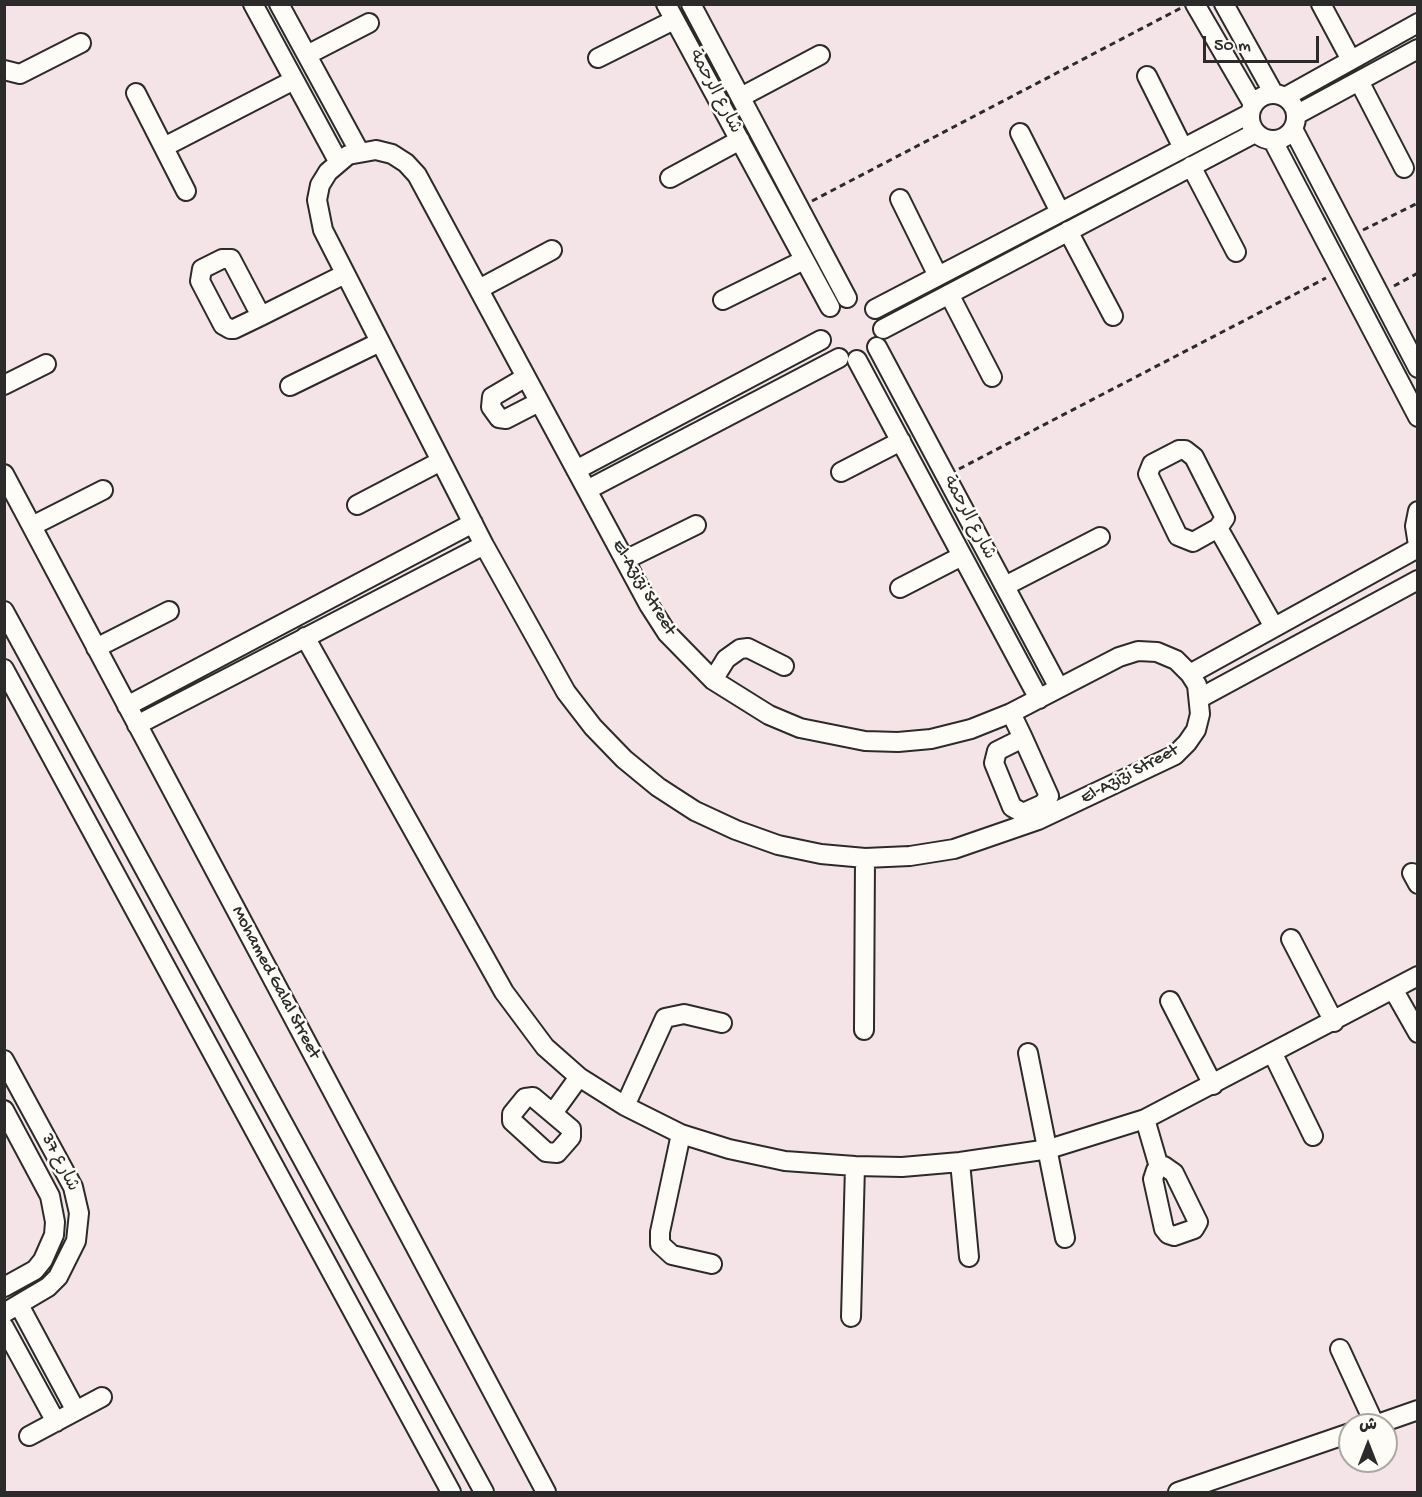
<!DOCTYPE html>
<meta charset="utf-8">
<style>
body{margin:0}
#map{position:relative;width:1422px;height:1497px;overflow:hidden;background:#f4e4e8;font-family:"Gochi Hand","Playpen Sans Arabic",sans-serif}
canvas{display:block}
.frame{position:absolute;inset:0;border:6px solid #2b2b2b;pointer-events:none}
.north{position:absolute;left:1338px;top:1413px;width:60px;height:60px;box-sizing:border-box;background:#fdfcf7;border:2px solid #a9a8a5;border-radius:50%;rotate:0deg;font-size:16px;font-weight:700;line-height:24px;text-align:center;color:#2b2b2b}
.north::after{content:'';display:block;margin:auto;width:21px;height:27px;background:#2b2b2b;clip-path:polygon(50% 0,100% 100%,50% 72%,0 100%)}
.scale{position:absolute;left:1203px;top:36px;width:116px;height:27px;box-sizing:border-box;border:3px solid #2b2b2b;border-top:0;padding-left:8px;font-size:18px;line-height:21px;white-space:nowrap;color:#2b2b2b;-webkit-text-stroke:4px #fdfcf7;paint-order:stroke}
</style>
<div id="map">
<canvas width="1422" height="1497"></canvas>
<div class="frame"></div>
<div class="north">ش</div>
<div class="scale">50 m</div>
</div>
<script>
const ctx = document.querySelector('canvas').getContext('2d');
ctx.lineJoin = 'round';
function poly(rows) {
  const path = new Path2D();
  for (const r of rows) {
    if (r.length === 3) {
      path.moveTo(r[0] + r[2], r[1]);
      path.arc(r[0], r[1], r[2], 0, 2 * Math.PI);
      continue;
    }
    path.moveTo(r[0], r[1]);
    for (let i = 2; i < r.length; i += 2) path.lineTo(r[i], r[i + 1]);
  }
  return path;
}
function trace(path, color, width, dash) {
  ctx.strokeStyle = color;
  ctx.lineWidth = width;
  ctx.lineCap = dash ? 'butt' : 'round';
  ctx.setLineDash(dash || []);
  ctx.stroke(path);
}
function drawText(font, color, halo, rows, align = 'center') {
  ctx.font = font + ' "Gochi Hand","Playpen Sans Arabic",sans-serif';
  ctx.lineWidth = 5;
  ctx.setLineDash([]);
  ctx.textBaseline = 'middle';
  ctx.strokeStyle = halo;
  ctx.fillStyle = color;
  for (const [text, x, y, turn = 0] of rows) {
    ctx.save();
    ctx.translate(x, y);
    ctx.rotate((+turn || 0) * Math.PI / 180);
    ctx.textAlign = isNaN(turn) ? turn : align;
    if (halo) ctx.strokeText(text, 0, 0);
    ctx.fillText(text, 0, 0);
    ctx.restore();
  }
}
const path = poly([
 [812,201,1181,8],
 [1363,230,1418,203],
 [1394,286,1418,273],
 [959,469,1326,278]
]);
const minor = poly([
 [253,4,338,161],
 [279,4,359,151],
 [666,4,830,307],
 [691,4,847,298],
 [1195,4,1253,104],
 [1224,4,1274,94],
 [1321,4,1351,60],
 [307,55,369,23],
 [598,58,674,20],
 [4,70,20,74,81,43],
 [1147,76,1183,148],
 [1359,81,1404,168],
 [136,93,186,191],
 [1273,117,23],
 [741,97,820,55],
 [1285,97,1418,23],
 [1296,115,1418,49],
 [1293,129,1418,368],
 [1020,133,1060,212],
 [1273,141,1418,417],
 [164,147,294,80],
 [376,150,392,154,406,163,417,175,649,605,667,633,713,680,769,715,800,728,865,741,898,742,931,739,971,729,1011,713,1119,657,1138,651,1157,652,1176,660,1190,674,1197,685,1200,714,1196,730,1187,743,1175,755,1038,820,954,849,910,856,865,858,821,854,778,845,736,830,695,811,658,787,624,759,593,727,566,692,484,545,323,230,317,200,320,185,328,172,348,155,376,150],
 [1191,166,1236,252],
 [670,178,740,140],
 [900,199,938,276],
 [1068,231,1113,316],
 [479,289,552,250],
 [949,294,992,377],
 [723,300,804,260],
 [875,309,1249,114],
 [261,316,231,259,222,259,202,269,200,281,223,325,230,329,234,329,261,316,345,274],
 [883,329,1255,133],
 [877,347,1059,688],
 [857,360,1039,699],
 [526,377,492,397,491,407,499,418,506,419,539,402],
 [4,385,46,364],
 [290,386,380,342],
 [1179,450,1185,450,1194,457,1225,518,1218,528,1193,542,1178,536,1148,474,1152,464,1179,450],
 [576,470,821,340],
 [841,472,901,441],
 [4,474,546,1492],
 [587,490,839,358],
 [357,505,441,461],
 [1418,511,1415,526,1418,545],
 [32,526,103,490],
 [1218,528,1274,627],
 [625,560,696,525],
 [1005,586,1100,537],
 [900,588,962,556],
 [4,611,484,1492],
 [305,637,504,992,545,1047,579,1077,625,1106,681,1134,729,1149,785,1161,855,1166,902,1167,960,1162,1049,1149,1145,1119,1418,976],
 [96,648,169,611],
 [4,669,451,1492],
 [1190,674,1418,548],
 [713,680,726,659,740,649,748,648,784,666],
 [1200,698,1418,580],
 [127,706,473,523],
 [1011,713,1023,738,997,751,994,763,1012,807,1023,813,1043,804,1049,796,1023,738],
 [137,725,484,545],
 [1412,873,1418,884],
 [1291,939,1334,1022],
 [1393,989,1418,1033],
 [1170,1001,1213,1085],
 [864,1030,865,858],
 [1028,1053,1065,1238],
 [1273,1054,1313,1136],
 [4,1060,73,1187,79,1213,76,1241,58,1277,48,1287,4,1313],
 [533,1097,571,1129,571,1137,557,1153,546,1152,512,1121,512,1114,525,1098,533,1097],
 [625,1106,665,1018,684,1014,722,1023],
 [4,1110,50,1196,55,1222,54,1235,43,1260,35,1270,4,1287],
 [553,1113,579,1077],
 [1145,1119,1159,1167],
 [681,1134,660,1232,660,1244,672,1255,712,1264],
 [960,1162,969,1257],
 [1164,1166,1174,1173,1198,1222,1194,1229,1174,1236,1168,1234,1164,1229,1153,1179,1156,1170,1164,1166],
 [19,1305,76,1411],
 [851,1317,855,1166],
 [4,1327,56,1422],
 [1340,1349,1375,1425,1418,1410],
 [29,1436,102,1397],
 [1178,1492,1350,1433]
]);
const streetNames = [
 ["شارع الرحمة",714,92,62],
 ["شارع الرحمة",968,518,62],
 ["El-Azizi Street",643,588,59],
 ["El-Azizi Street",1130,775,-28],
 ["Mohamed Galal Street",275,983,62],
 ["شارع 37",59,1163,63]
];
trace(minor, '#2b2b2b', 22);
trace(path, '#2b2b2b', 3, [6, 4.5]);
trace(minor, '#fdfcf7', 18);
drawText('18px', '#2b2b2b', '#fdfcf7', streetNames);
</script>
